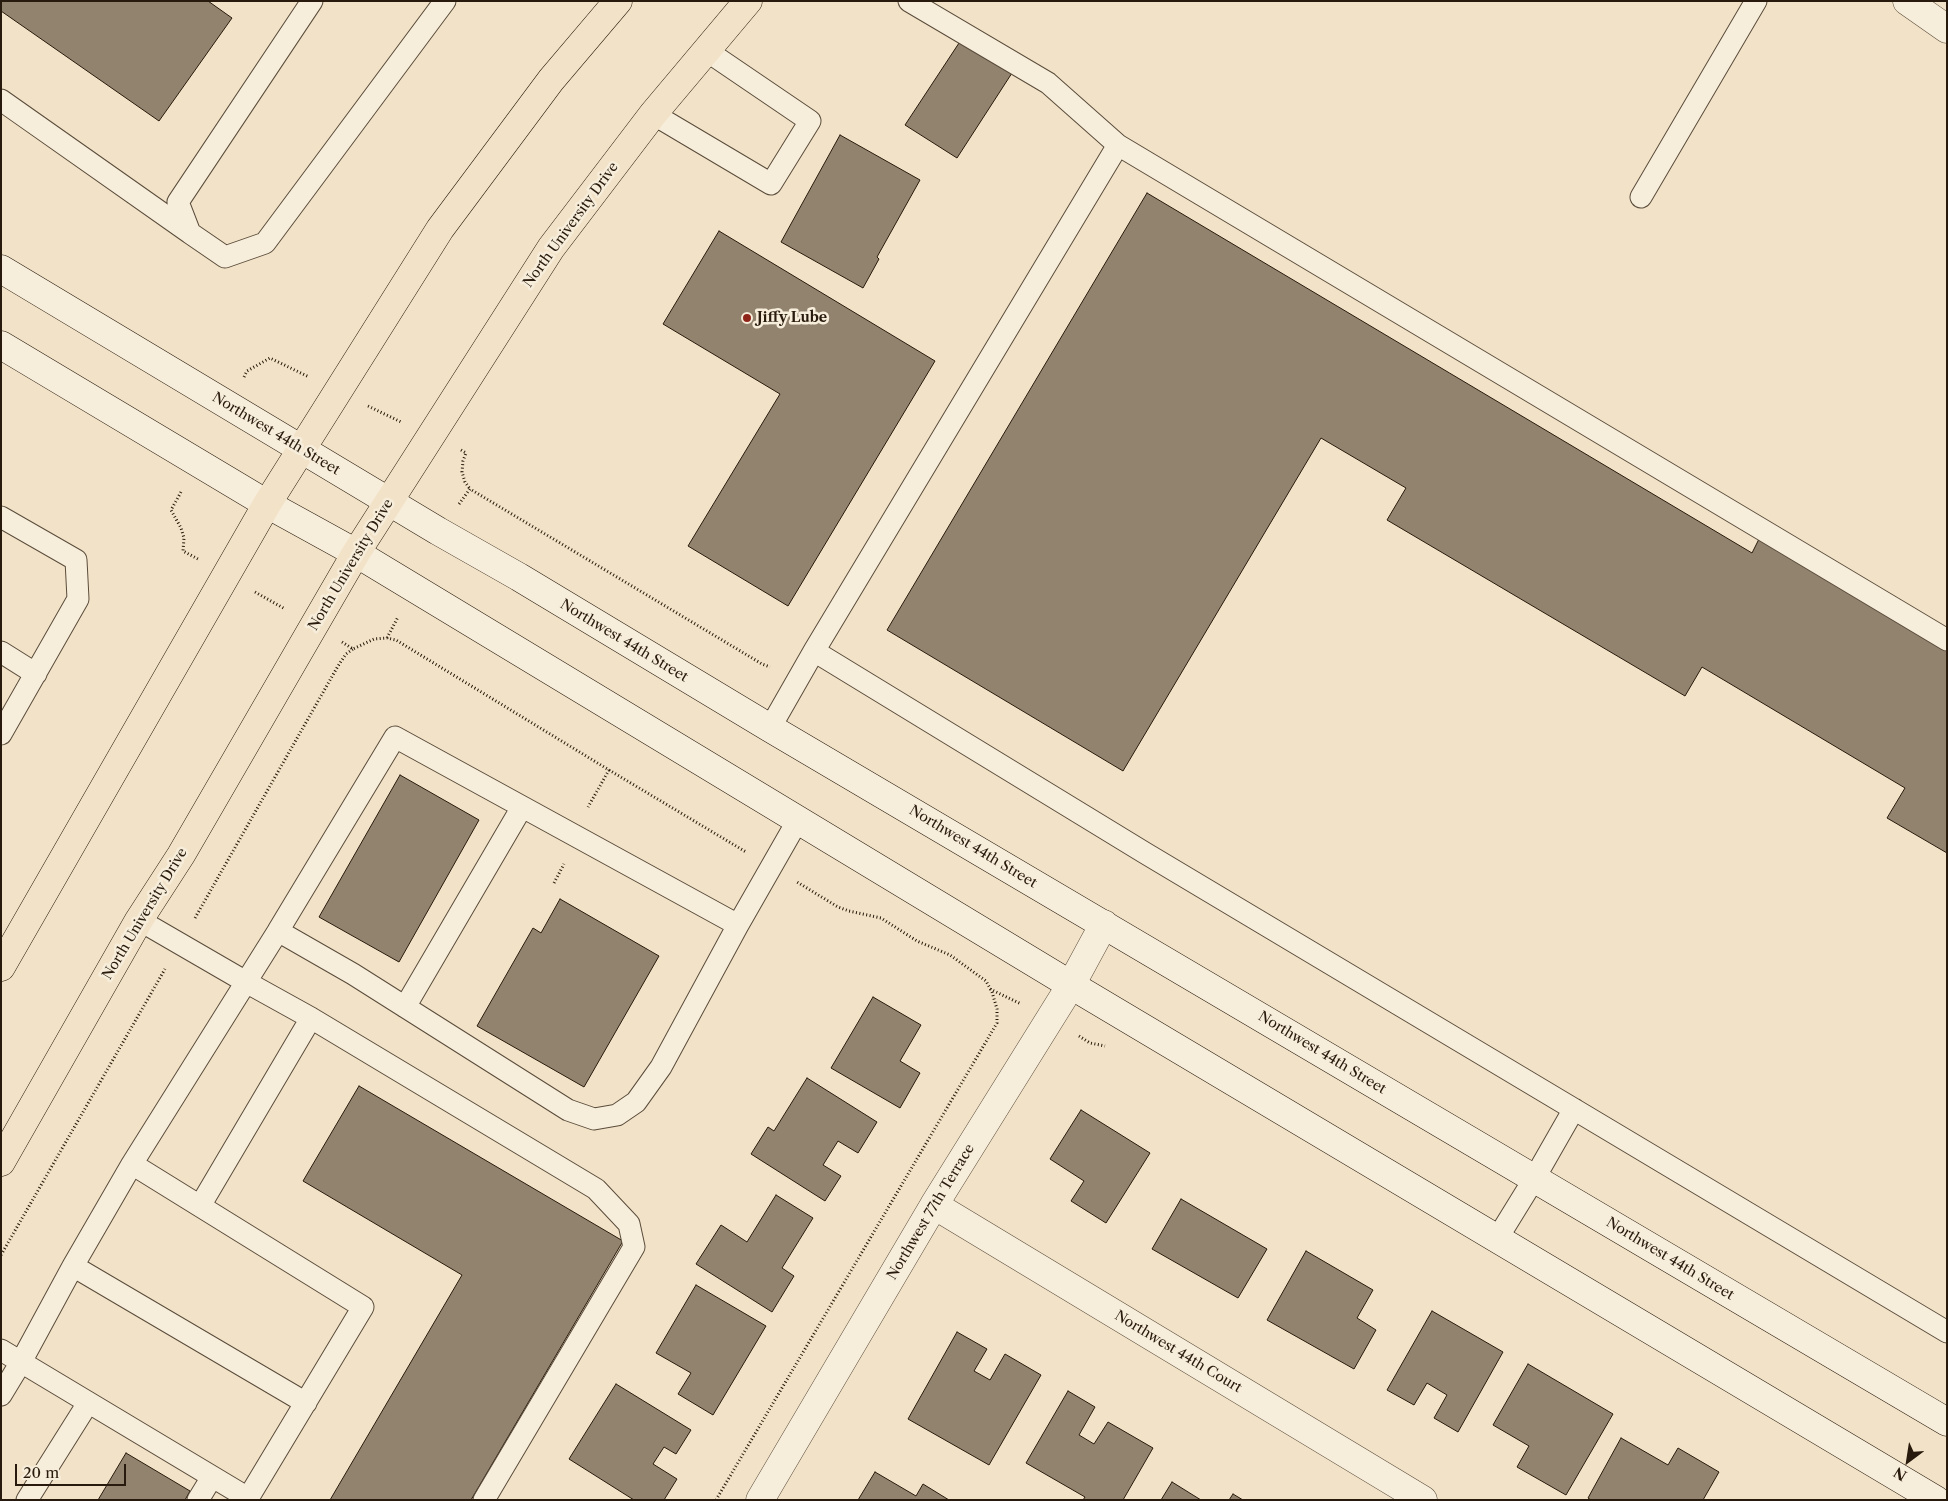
<!DOCTYPE html>
<style>
body{margin:0}
#map{position:relative;width:1948px;height:1501px;overflow:hidden;background:#f2e3c8;font-family:"Libre Caslon Text",serif}
canvas{display:block}
.frame{position:absolute;inset:0;border:2px solid #281a0c;pointer-events:none}
.north{position:absolute;left:1883px;top:1436px;width:50px;height:50px;-webkit-text-stroke:4px #f7eddb;paint-order:stroke;rotate:211deg;font-size:14px;font-weight:700;line-height:20px;text-align:center;color:#281a0c}
.north::after{content:'';display:block;margin:auto;width:18px;height:22px;background:#281a0c;clip-path:polygon(50% 0,100% 100%,50% 72%,0 100%)}
.scale{position:absolute;left:15px;top:1464px;width:111px;height:22px;box-sizing:border-box;border:2px solid #281a0c;border-top:0;padding-left:6px;font-size:15px;line-height:18px;white-space:nowrap;color:#281a0c;-webkit-text-stroke:4px #f7eddb;paint-order:stroke}
</style>
<div id="map">
<canvas width="1948" height="1501"></canvas>
<div class="frame"></div>
<div class="north">N</div>
<div class="scale">20 m</div>
</div>
<script>
const ctx = document.querySelector('canvas').getContext('2d');
ctx.lineJoin = 'round';
function fillPath(path, color) {
  ctx.fillStyle = color;
  ctx.fill(path, 'evenodd');
}
function poly(rows) {
  const path = new Path2D();
  for (const r of rows) {
    path.moveTo(r[0], r[1]);
    for (let i = 2; i < r.length; i += 2) path.lineTo(r[i], r[i + 1]);
  }
  return path;
}
function trace(path, color, width, dash) {
  ctx.strokeStyle = color;
  ctx.lineWidth = width;
  ctx.lineCap = dash ? 'butt' : 'round';
  ctx.setLineDash(dash || []);
  ctx.stroke(path);
}
function drawText(font, color, halo, rows, align = 'center') {
  ctx.font = font + ' "Libre Caslon Text",serif';
  ctx.lineWidth = 5;
  ctx.setLineDash([]);
  ctx.textBaseline = 'middle';
  ctx.strokeStyle = halo;
  ctx.fillStyle = color;
  for (const [text, x, y, turn = 0] of rows) {
    ctx.save();
    ctx.translate(x, y);
    ctx.rotate((+turn || 0) * Math.PI / 180);
    ctx.textAlign = isNaN(turn) ? turn : align;
    if (halo) ctx.strokeText(text, 0, 0);
    ctx.fillText(text, 0, 0);
    ctx.restore();
  }
}
const building = poly([
 [1,1,208,1,232,18,159,121,1,11,1,1],
 [961,40,1012,73,957,158,905,125,961,40],
 [840,135,920,180,877,257,879,259,863,288,781,242,840,135],
 [1147,193,1752,553,1759,539,1947,650,1947,853,1887,818,1905,788,1702,667,1685,696,1387,520,1406,488,1321,438,1123,771,887,630,1147,193],
 [719,231,935,361,788,606,688,546,780,394,663,324,719,231],
 [400,775,479,820,399,962,319,917,400,775],
 [560,899,659,956,584,1087,477,1026,533,928,541,933,560,899],
 [873,997,921,1025,900,1061,920,1073,900,1108,831,1068,873,997],
 [807,1078,877,1122,858,1153,838,1141,823,1165,841,1176,825,1201,751,1154,768,1127,774,1131,807,1078],
 [359,1086,623,1241,471,1500,330,1500,462,1275,303,1181,359,1086],
 [1081,1110,1150,1153,1106,1223,1071,1201,1084,1181,1050,1159,1081,1110],
 [776,1195,813,1218,782,1268,794,1276,772,1312,696,1264,721,1225,747,1242,776,1195],
 [1181,1199,1267,1249,1238,1298,1152,1249,1181,1199],
 [1306,1251,1373,1290,1357,1318,1376,1330,1354,1369,1267,1320,1306,1251],
 [696,1285,766,1326,713,1415,678,1394,691,1373,656,1353,696,1285],
 [1432,1311,1503,1352,1458,1432,1434,1418,1447,1395,1427,1383,1414,1405,1387,1390,1432,1311],
 [957,1332,987,1349,974,1371,990,1380,1005,1354,1041,1375,989,1465,908,1419,957,1332],
 [1528,1364,1613,1414,1566,1495,1517,1467,1529,1446,1493,1425,1528,1364],
 [616,1384,691,1430,676,1454,664,1447,653,1464,677,1479,664,1500,634,1500,569,1459,616,1384],
 [1068,1391,1095,1407,1079,1435,1094,1444,1108,1422,1153,1448,1123,1500,1083,1500,1085,1497,1026,1463,1068,1391],
 [1621,1438,1668,1465,1678,1448,1719,1472,1703,1500,1591,1500,1588,1498,1621,1438],
 [126,1453,190,1491,185,1500,98,1500,126,1453],
 [875,1472,916,1496,923,1484,949,1500,858,1500,875,1472],
 [1172,1482,1201,1500,1161,1500,1172,1482],
 [1233,1494,1243,1500,1229,1500,1233,1494]
]);
const path = poly([
 [244,377,247,371,270,358,309,377],
 [368,406,401,422],
 [461,450,466,453,463,461,462,472,465,482,470,489],
 [181,492,171,510,181,528,184,538,183,551,198,559],
 [459,504,470,489,762,664,770,667],
 [255,592,285,609],
 [387,638,398,617],
 [342,642,353,649,374,639,387,638,396,640,609,770,588,807],
 [609,770,746,852],
 [554,883,564,864],
 [195,918,338,666,346,654,353,649],
 [990,989,1021,1004],
 [1079,1036,1090,1043,1105,1046],
 [1,1255,165,969],
 [716,1500,997,1023,997,1009,992,992,986,981,950,955,917,941,881,918,849,911,838,907,797,882]
]);
const lane = poly([
 [312,1,178,202,190,233,225,257,265,243,445,1],
 [909,1,1048,83,1118,145,1947,640],
 [1,100,190,233],
 [653,114,771,184,810,121,707,51],
 [1118,145,814,651,1145,853,1947,1332],
 [1641,197,1756,1],
 [1,517,76,560,78,599,1,734],
 [1,652,36,674],
 [770,728,814,651],
 [139,920,246,982,278,931,353,974,568,1110,594,1119,617,1115,636,1102,661,1067,738,925],
 [278,931,395,737,738,925,798,820],
 [405,1007,522,807],
 [132,1164,246,982,311,1018],
 [200,1206,311,1018,596,1189,629,1224,634,1247,484,1500],
 [1497,1239,1534,1179,1574,1109],
 [73,1266,306,1403],
 [1,1350,21,1362,1,1395],
 [27,1500,88,1403],
 [198,1500,212,1477],
 [247,1500,363,1307,132,1164,73,1266,21,1362,248,1498]
]);
const street = poly([
 [1907,1,1947,29],
 [934,1205,1423,1500],
 [760,1500,934,1205,1071,985,1104,924]
]);
const secondary = poly([
 [1,269,438,531,519,577,770,728,1947,1422],
 [1,345,267,504,356,553,1071,985,1936,1500]
]);
const primary = poly([
 [1,967,267,504,440,229,551,80,618,1],
 [1,1162,139,920,181,855,356,553,551,248,653,114,748,1]
]);
const markers = [
 [747,318,5,"#8f2418"]
];
const streetNames = [
 ["North University Drive",571,225,-54],
 ["Northwest 44th Street",276,434,31],
 ["North University Drive",351,565,-59],
 ["Northwest 44th Street",624,641,31],
 ["Northwest 44th Street",973,847,31],
 ["North University Drive",145,914,-59],
 ["Northwest 44th Street",1322,1053,31],
 ["Northwest 77th Terrace",931,1212,-59],
 ["Northwest 44th Street",1670,1259,31],
 ["Northwest 44th Court",1178,1352,31]
];
const poiNames = [
 ["Jiffy Lube",757,318]
];
fillPath(building, '#91836e');
trace(building, '#281a0c', 1);
trace(lane, '#5a4c3b', 23);
trace(street, '#5a4c3b', 29);
trace(secondary, '#281a0c', 29);
trace(primary, '#281a0c', 29);
trace(path, '#281a0c', 3, [1, 2.5]);
trace(lane, '#f7eddb', 21);
trace(street, '#f7eddb', 28);
trace(secondary, '#f7eddb', 28);
trace(primary, '#f2e3c8', 28);
for (const [x, y, r, color] of markers) {
  const dot = new Path2D();
  dot.arc(x, y, r, 0, 2 * Math.PI);
  ctx.fillStyle = color;
  ctx.fill(dot);
  trace(dot, '#f7eddb', 2);
}
drawText('14px', '#281a0c', '#f7eddb', streetNames);
drawText('bold 14px', '#281a0c', '#f7eddb', poiNames, 'left');
</script>
